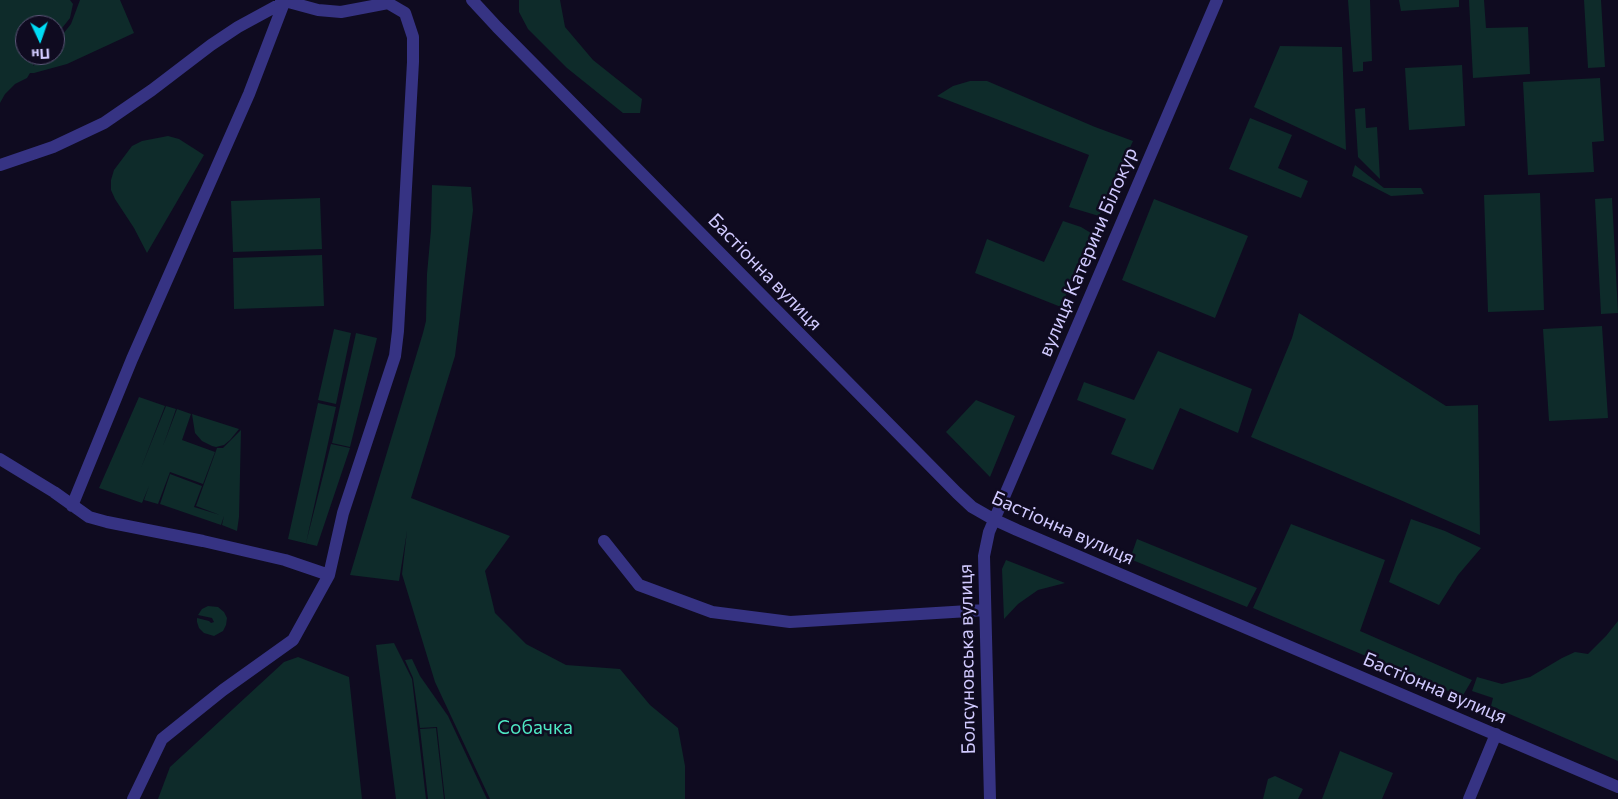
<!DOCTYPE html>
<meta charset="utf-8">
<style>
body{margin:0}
#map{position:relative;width:1618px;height:799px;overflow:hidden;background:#0f0b20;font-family:Commissioner,sans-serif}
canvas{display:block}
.north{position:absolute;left:15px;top:15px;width:50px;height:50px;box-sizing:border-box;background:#0f0b20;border:1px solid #5d5779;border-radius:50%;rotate:177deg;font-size:14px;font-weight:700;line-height:20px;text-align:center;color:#d1caff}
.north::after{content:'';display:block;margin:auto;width:18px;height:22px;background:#00dcf5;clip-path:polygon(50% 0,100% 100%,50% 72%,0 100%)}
</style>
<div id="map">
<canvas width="1618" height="799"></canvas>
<div class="north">Пн</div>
</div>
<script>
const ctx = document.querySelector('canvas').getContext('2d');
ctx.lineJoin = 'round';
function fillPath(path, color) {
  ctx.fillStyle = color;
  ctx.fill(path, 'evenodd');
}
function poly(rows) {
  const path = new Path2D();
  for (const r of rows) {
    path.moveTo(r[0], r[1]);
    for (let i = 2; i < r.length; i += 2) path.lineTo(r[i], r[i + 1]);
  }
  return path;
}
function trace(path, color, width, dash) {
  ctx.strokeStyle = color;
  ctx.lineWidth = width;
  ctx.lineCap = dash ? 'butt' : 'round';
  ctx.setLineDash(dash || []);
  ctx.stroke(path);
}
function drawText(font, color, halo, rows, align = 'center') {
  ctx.font = font + ' Commissioner,sans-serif';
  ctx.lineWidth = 5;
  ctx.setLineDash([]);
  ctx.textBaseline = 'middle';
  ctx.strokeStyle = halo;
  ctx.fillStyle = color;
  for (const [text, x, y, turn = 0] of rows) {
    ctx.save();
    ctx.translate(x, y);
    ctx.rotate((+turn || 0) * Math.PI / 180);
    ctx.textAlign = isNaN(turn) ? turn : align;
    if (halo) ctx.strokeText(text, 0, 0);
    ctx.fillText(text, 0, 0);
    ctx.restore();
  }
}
const green = poly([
 [0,0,70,0,73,4,70,18,55,37,55,25,25,25,25,55,39,55,35,59,33,66,45,55,55,55,55,44,71,24,80,0,120,0,134,33,67,64,34,73,30,73,27,78,15,84,5,94,0,103],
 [519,0,560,0,565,27,593,60,642,99,640,113,623,113,567,68,528,29,519,12],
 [1348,0,1370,0,1372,61,1363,62,1363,71,1353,72],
 [1399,0,1459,0,1459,7,1401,11],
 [1469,0,1484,0,1486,28,1528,27,1530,74,1473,78],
 [1584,0,1601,0,1605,67,1588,68],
 [1280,46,1342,47,1346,150,1254,107],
 [1462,65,1465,126,1409,130,1405,68],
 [1600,78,1604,141,1592,142,1594,172,1528,175,1523,82],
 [970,81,987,81,1095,127,1133,141,1099,216,1069,207,1089,155,937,96,953,86],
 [1365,108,1366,128,1377,127,1380,179,1358,157,1355,109],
 [1250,118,1292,135,1278,168,1308,181,1301,198,1229,169],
 [168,136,179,139,204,155,147,253,134,228,115,199,111,190,111,180,114,170,132,146,142,141],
 [1355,165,1384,188,1421,188,1424,194,1391,196,1352,176],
 [432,185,471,187,473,210,455,356,411,498,510,536,485,571,495,613,526,644,566,665,620,669,650,705,678,728,685,766,685,799,490,799,435,682,402,574,407,531,399,581,350,575,423,333,426,321,427,274,431,230],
 [1540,193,1544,310,1488,312,1484,195],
 [320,198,322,249,233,252,231,201],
 [1612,198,1618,313,1601,314,1595,199],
 [1154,199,1248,236,1215,318,1122,280],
 [1063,221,1081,227,1091,233,1061,307,975,273,987,239,1044,262],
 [322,255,324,306,234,309,233,258],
 [1299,313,1446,406,1478,405,1480,535,1398,499,1251,437,1292,338],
 [1602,326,1608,418,1549,421,1543,329],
 [334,329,351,333,336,404,318,400],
 [356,333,377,338,350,447,332,443],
 [1158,351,1252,389,1238,433,1180,408,1153,470,1111,454,1126,419,1077,400,1084,382,1134,400],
 [139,397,165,406,141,468,166,406,176,409,163,446,177,409,191,414,182,440,215,452,203,484,170,472,158,504,144,500,149,486,142,503,99,488],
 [976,400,1015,416,990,477,946,432],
 [318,403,336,407,306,543,331,444,350,448,317,546,288,539],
 [192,414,239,429,230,440,224,445,216,447,212,446,202,441,195,433],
 [241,430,239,517,237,531,222,525,224,516,221,525,160,504,170,474,202,486,194,507,220,515,196,506,217,448,223,448],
 [1411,519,1445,531,1481,548,1458,575,1439,605,1389,582],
 [1291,524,1385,560,1360,631,1472,680,1462,697,1253,608],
 [1137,539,1257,588,1247,607,1130,559],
 [1006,560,1065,583,1038,590,1018,604,1004,619,1002,569],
 [208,606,218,607,224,612,227,618,226,625,223,631,214,636,204,633,199,628,197,622,197,618,209,621,211,623,214,622,212,618,198,615,202,609],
 [1618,621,1618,761,1491,706,1493,698,1472,691,1477,677,1502,684,1530,677,1562,658,1575,652,1588,654,1606,636],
 [394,643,412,679,426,799,396,799,376,645],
 [298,657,349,677,362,799,158,799,170,767,284,662],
 [412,659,420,676,448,716,487,799,445,799,437,727,420,728,413,678,405,660],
 [436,728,444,799,428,799,420,729],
 [1340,751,1393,773,1382,799,1322,799],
 [1275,776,1303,789,1298,799,1263,799,1268,779]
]);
const minor = poly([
 [472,0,497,27,957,493,972,507,993,519,1017,530,1618,787],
 [0,165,53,147,104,123,152,90,211,45,238,27,284,2],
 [0,459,54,492,89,517,107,522,203,541,285,560,329,575,343,513,395,356,398,331,413,62,413,37,405,13,388,3,341,12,318,10,281,0],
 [72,506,132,359,249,94,285,0],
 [604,541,639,585,712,612,790,622,985,610],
 [133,799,162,739,223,690,293,640,329,575],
 [990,799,984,556,989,532,1217,0],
 [1469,799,1496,734]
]);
const streetNames = [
 ["вулиця Катерини Білокур",1088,252,-67],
 ["Бастіонна вулиця",765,272,46],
 ["Бастіонна вулиця",1063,528,24],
 ["Болсуновська вулиця",967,659,-91],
 ["Бастіонна вулиця",1435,688,23]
];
const parkNames = [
 ["Собачка",535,728]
];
fillPath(green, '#0e2b2a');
trace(minor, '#363383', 12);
drawText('19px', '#d1caff', '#0f0b20', streetNames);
drawText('19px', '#4ee7c2', '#0f0b20', parkNames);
</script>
